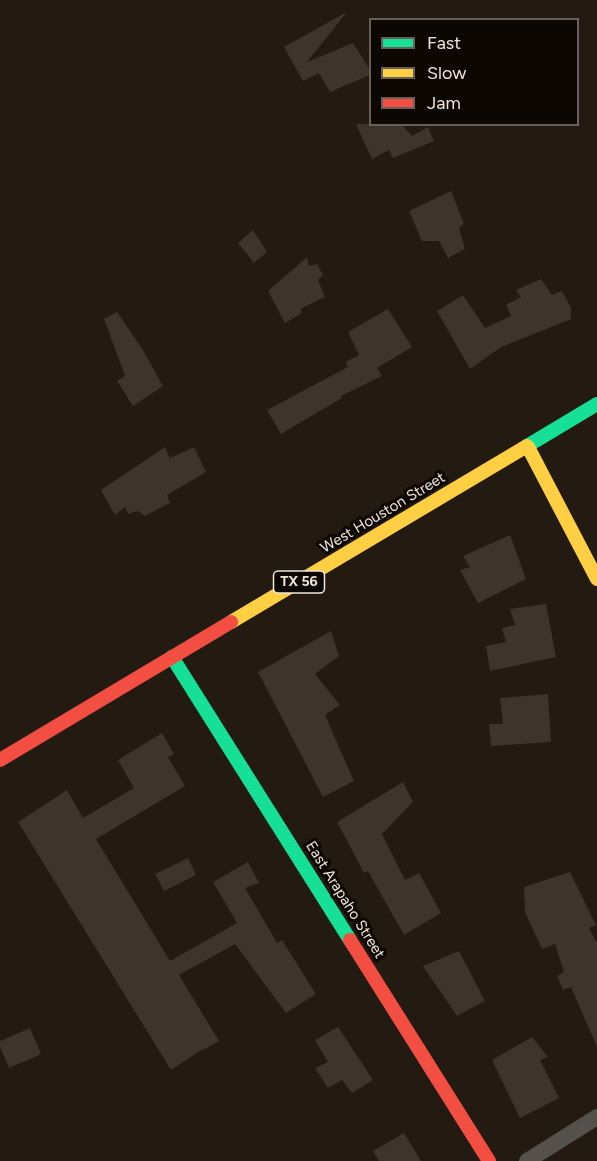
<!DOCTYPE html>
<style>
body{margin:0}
#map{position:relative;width:597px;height:1161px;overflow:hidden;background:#231a11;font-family:Figtree,sans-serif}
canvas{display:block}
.legend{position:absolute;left:369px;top:18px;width:210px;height:108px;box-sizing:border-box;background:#0d0703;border:2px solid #686059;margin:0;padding:8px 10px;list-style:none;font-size:18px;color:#f0e5db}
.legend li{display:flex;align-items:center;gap:12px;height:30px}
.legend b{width:30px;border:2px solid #686059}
</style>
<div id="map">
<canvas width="597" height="1161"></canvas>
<ul class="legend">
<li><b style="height:8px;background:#16e098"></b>Fast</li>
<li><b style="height:8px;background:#ffcf43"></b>Slow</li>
<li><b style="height:8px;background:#f24e42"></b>Jam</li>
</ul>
</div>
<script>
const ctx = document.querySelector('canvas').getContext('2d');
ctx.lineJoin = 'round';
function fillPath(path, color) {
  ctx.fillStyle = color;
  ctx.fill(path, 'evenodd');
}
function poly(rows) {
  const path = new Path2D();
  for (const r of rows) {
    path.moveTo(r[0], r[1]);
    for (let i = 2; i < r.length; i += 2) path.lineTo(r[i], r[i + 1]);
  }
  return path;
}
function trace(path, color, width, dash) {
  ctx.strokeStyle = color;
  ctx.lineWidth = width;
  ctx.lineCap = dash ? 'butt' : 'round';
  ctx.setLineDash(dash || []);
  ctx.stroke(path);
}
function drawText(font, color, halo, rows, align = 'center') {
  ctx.font = font + ' Figtree,sans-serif';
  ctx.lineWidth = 6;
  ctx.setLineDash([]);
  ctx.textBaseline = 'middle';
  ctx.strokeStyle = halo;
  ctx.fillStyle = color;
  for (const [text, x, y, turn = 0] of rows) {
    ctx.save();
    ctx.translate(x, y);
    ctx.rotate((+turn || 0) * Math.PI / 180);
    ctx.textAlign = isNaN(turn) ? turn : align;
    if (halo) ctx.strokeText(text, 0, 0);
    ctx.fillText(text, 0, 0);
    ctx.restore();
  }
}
const building = poly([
 [347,12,307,62,353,43,370,70,370,75,330,92,319,73,303,81,284,47],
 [356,124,401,124,412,136,428,127,434,141,393,158,389,150,372,159],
 [451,191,464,224,459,228,465,249,448,258,439,241,422,241,409,211],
 [253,230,267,252,254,263,238,243],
 [307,257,309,266,317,264,323,275,318,280,325,297,300,309,302,313,285,323,268,291],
 [541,279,552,295,562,291,571,308,571,319,501,347,470,369,437,311,463,295,485,328,511,316,506,305,521,297,516,290],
 [388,309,412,347,377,368,382,376,341,396,342,398,281,434,267,410,348,367,345,362,359,355,348,332],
 [117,312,143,350,163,386,133,406,117,381,125,376,104,319],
 [165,447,170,458,194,447,206,472,167,495,170,503,145,516,138,511,128,514,125,507,115,515,101,490],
 [510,535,526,579,478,603,460,570,470,567,463,556],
 [546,604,556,657,490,671,486,646,506,642,502,628,515,625,510,609],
 [331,631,339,656,315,674,340,705,325,715,354,781,323,797,258,672],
 [548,694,551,742,491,746,489,724,503,724,500,698],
 [162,733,174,754,168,757,185,786,96,839,170,961,237,923,213,882,248,862,259,883,245,888,277,943,282,940,316,994,286,1013,235,944,179,975,219,1041,203,1050,203,1049,171,1070,18,822,67,790,83,818,134,788,118,760],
 [403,782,413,802,382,834,405,880,419,873,441,913,404,935,368,871,364,873,337,822],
 [188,858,196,875,164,891,155,874],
 [570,872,596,925,589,928,597,943,597,1047,571,987,563,990,557,976,564,972,555,944,542,949,525,912,524,887],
 [459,951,485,1001,457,1016,423,966],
 [338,1027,373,1080,352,1093,342,1080,328,1088,315,1068,328,1062,315,1040],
 [30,1028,41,1054,9,1068,0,1047,0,1041],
 [532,1037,548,1057,540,1060,559,1098,520,1118,492,1060],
 [404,1133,421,1161,379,1161,373,1151]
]);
const street = poly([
 [527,1161,597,1117]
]);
const fast = poly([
 [527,446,597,404],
 [172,657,350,940]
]);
const slow = poly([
 [528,447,597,579],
 [231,622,527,446]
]);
const jam = poly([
 [0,760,231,622],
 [350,940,489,1161]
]);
const shields = [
 [299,582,51]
];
const shieldNames = [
 ["TX 56",299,582]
];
const streetNames = [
 ["West Houston Street",383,513,-31],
 ["East Arapaho Street",345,900,58]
];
fillPath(building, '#3d342b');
trace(street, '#54514d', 16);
trace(fast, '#16e098', 14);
trace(slow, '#ffcf43', 14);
trace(jam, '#f24e42', 14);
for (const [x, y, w] of shields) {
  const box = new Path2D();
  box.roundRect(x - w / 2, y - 11, w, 22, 4.5);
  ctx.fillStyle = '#0d0703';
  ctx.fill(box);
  trace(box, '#f0e5db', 1.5);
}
drawText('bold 14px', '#f0e5db', null, shieldNames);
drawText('15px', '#f0e5db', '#0d0703', streetNames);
</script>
